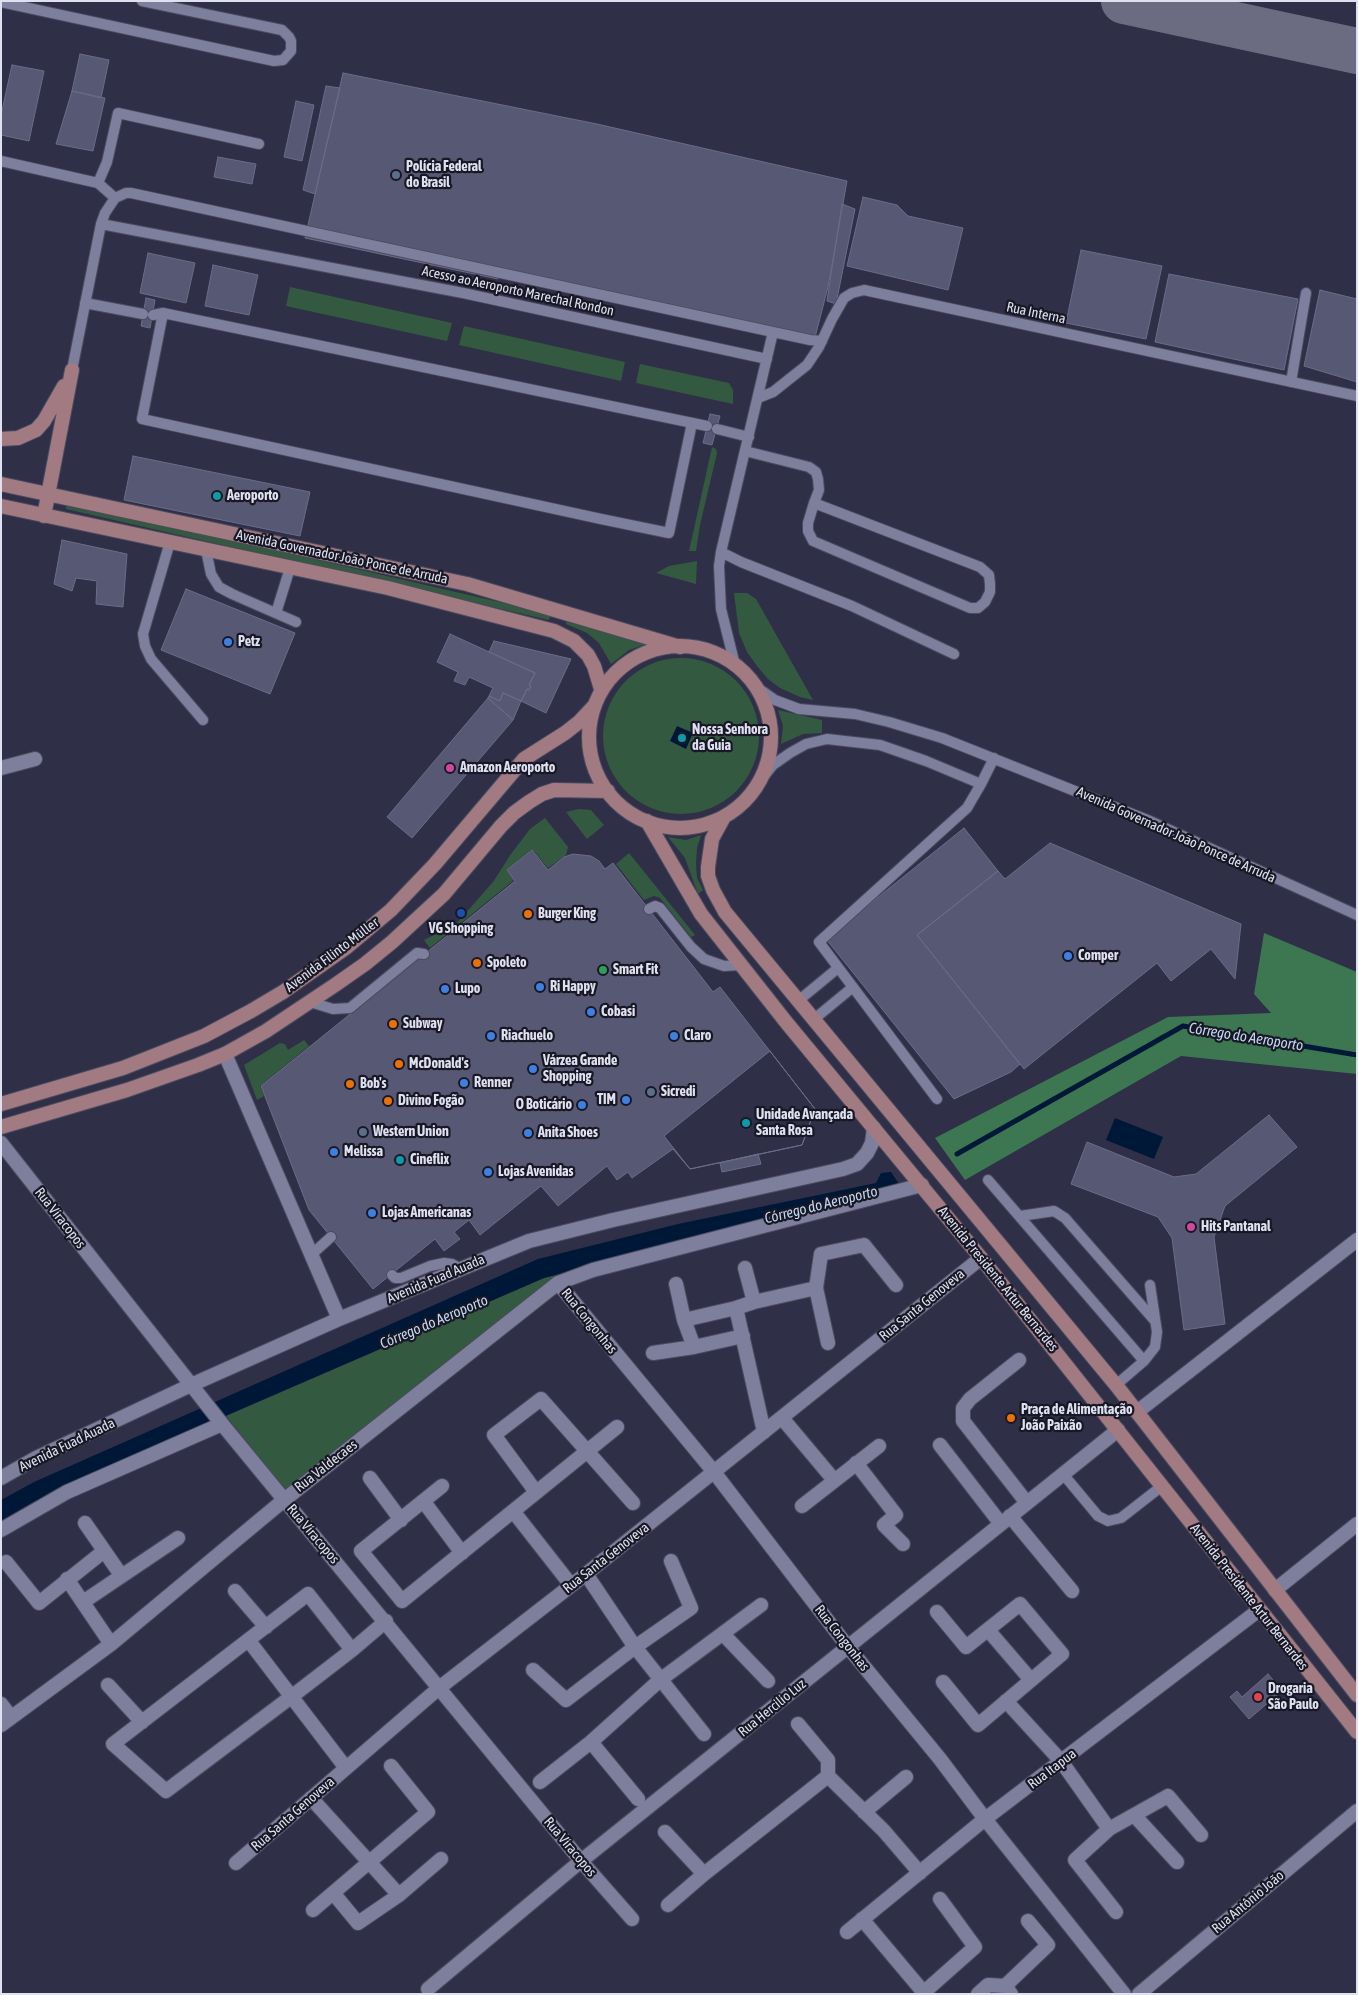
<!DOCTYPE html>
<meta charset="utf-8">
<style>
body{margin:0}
#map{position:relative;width:1358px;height:1995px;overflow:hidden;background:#2f2f48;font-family:"Asap Condensed",sans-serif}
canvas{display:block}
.frame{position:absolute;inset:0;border:2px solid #dfe0f0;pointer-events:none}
</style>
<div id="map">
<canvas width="1358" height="1995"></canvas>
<div class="frame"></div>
</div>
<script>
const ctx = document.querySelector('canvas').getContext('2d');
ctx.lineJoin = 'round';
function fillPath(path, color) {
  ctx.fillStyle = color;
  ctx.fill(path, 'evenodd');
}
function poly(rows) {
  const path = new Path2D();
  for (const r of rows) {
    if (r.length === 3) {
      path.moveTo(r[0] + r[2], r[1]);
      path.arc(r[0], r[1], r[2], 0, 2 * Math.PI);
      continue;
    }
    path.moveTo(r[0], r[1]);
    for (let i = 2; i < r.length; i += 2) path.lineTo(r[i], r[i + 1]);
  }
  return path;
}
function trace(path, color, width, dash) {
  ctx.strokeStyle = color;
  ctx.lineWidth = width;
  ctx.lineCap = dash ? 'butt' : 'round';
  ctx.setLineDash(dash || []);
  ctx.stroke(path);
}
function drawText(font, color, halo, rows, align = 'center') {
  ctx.font = font + ' "Asap Condensed",sans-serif';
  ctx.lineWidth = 4.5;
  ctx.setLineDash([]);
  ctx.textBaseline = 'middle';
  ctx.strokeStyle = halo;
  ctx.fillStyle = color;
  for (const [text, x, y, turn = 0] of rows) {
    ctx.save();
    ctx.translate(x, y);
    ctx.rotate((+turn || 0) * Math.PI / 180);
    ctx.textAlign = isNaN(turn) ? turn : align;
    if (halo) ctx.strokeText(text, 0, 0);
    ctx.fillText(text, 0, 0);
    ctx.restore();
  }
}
const green = poly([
 [290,287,452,323,447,341,286,306],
 [464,326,625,362,621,381,459,345],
 [640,364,729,383,733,390,733,404,636,383],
 [712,447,716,449,717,453,700,525,696,551,689,551],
 [67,502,551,614,549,620,66,509],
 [697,561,696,584,656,573,669,566],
 [734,593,747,593,756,599,813,700,800,697,780,688,768,679,757,666,747,652,739,633],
 [567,619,646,644,629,650,611,664,599,643,587,633,566,624],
 [681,736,78],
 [778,710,822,720,822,733,803,734,781,744,783,726],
 [579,809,591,810,604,825,587,839,566,812],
 [545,818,568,847,566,855,548,868,532,849,507,870,514,880,430,948,424,940,456,924,493,882,511,854,530,829],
 [701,835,697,848,696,863,697,878,703,890,698,894,685,858,668,837,686,840],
 [629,853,695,935,691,937,660,898,654,896,644,900,616,864],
 [304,1040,309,1046,260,1086,264,1096,257,1100,244,1065,280,1043,285,1044,288,1050],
 [901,1187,569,1274,286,1491,226,1416,544,1278]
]);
const forest = poly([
 [1264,933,1357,972,1357,1074,1181,1056,965,1180,935,1138,1168,1017,1271,1013,1254,994]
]);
const water = poly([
 [677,726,693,733,686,749,670,741],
 [1115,1118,1163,1137,1154,1159,1106,1140],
 [891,1172,901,1187,544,1278,59,1488,1,1521,1,1500,34,1482,538,1259,678,1224,876,1183,881,1173]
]);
const stream = poly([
 [957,1154,1183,1026,1357,1055]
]);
const taxiway = poly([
 [1124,1,1357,51]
]);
const building = poly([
 [80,54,109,60,101,98,72,91,80,54],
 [12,65,44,71,29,141,1,135,1,115,12,65],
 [343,73,597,124,847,181,828,287,813,345,499,271,498,279,305,238,343,73],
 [326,86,340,88,315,194,303,190,326,86],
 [72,91,105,98,93,151,56,144,72,91],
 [296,101,314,105,302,161,284,157,296,101],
 [218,157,256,164,252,184,214,177,218,157],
 [863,197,897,205,908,216,963,228,948,290,847,266,863,197],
 [842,204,855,209,836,304,827,301,828,294,842,204],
 [1081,250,1162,266,1146,339,1066,323,1081,250],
 [148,253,195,263,186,303,140,293,148,253],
 [213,265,258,275,249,315,205,306,213,265],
 [1169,274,1298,299,1284,370,1155,342,1169,274],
 [1320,290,1357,299,1357,382,1304,366,1320,290],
 [146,298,155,300,150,328,141,326,146,298],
 [710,414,720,416,712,445,703,443,710,414],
 [133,456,310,492,300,536,124,500,133,456],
 [62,540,127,554,123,607,96,604,97,581,76,578,72,591,54,584,62,540],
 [186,589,295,633,270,694,161,650,186,589],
 [450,634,535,673,529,685,531,686,529,690,527,689,521,701,503,693,500,701,489,696,493,688,469,677,465,685,454,681,458,672,437,662,450,634],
 [494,641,571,659,546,713,521,701,527,689,529,690,531,686,529,685,535,673,489,652,494,641],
 [503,693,521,701,513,720,488,698,489,696,500,701,503,693],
 [488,698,513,720,412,838,387,817,488,698],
 [964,828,998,871,917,935,1020,1064,1011,1072,954,1099,826,939,964,828],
 [1050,843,1241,924,1235,979,1211,949,1171,981,1157,963,1024,1069,917,935,998,871,1005,879,1050,843],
 [532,850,548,870,564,857,573,854,591,856,599,861,605,869,613,863,713,992,720,987,815,1109,802,1145,690,1169,673,1149,632,1178,628,1172,617,1180,607,1166,558,1206,541,1186,480,1235,469,1220,454,1232,460,1239,444,1251,435,1239,373,1289,309,1210,261,1086,515,881,507,870,532,850],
 [770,1051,815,1109,802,1145,690,1169,664,1136,770,1051],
 [1269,1115,1297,1147,1225,1206,1214,1237,1225,1324,1184,1330,1172,1238,1158,1217,1071,1184,1087,1142,1174,1177,1196,1174,1269,1115],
 [758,1154,761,1164,722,1172,720,1163,758,1154],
 [1268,1674,1273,1680,1265,1690,1268,1693,1272,1689,1277,1695,1249,1719,1230,1697,1237,1691,1242,1697,1268,1674]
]);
const service = poly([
 [1,2,274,61,283,60,291,51,291,41,289,37,282,30,142,1],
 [1,161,98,183,115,198],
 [98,183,107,162,118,113,259,144],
 [101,224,105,213,115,198,126,193,131,193,773,332,721,552,719,566,721,609,735,665],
 [85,303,143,314],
 [163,313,142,419,601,519,669,533,692,423],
 [153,315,163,313,707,426],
 [773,332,810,340,822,341],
 [72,370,101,224,463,293,767,359],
 [1291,382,1306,293],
 [758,398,773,392,807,365,819,347,832,319,844,298,852,293,864,290,1357,396],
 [717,429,749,437],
 [745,451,809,467,816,472,818,479,819,490,814,503,808,523,808,531,813,541,970,608,978,608,985,602,990,592,990,584,989,575,980,567,814,503],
 [170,542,143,634,145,646,151,659,203,720],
 [206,550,211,574,219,587,232,594,296,622],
 [721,552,741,562,852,606,954,654],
 [276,613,290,568],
 [755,686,775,700,799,709,855,714,889,722,942,738,1150,821,1357,915],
 [761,780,773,765,790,753,806,744,827,739,880,745,926,761,981,784,994,758],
 [649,909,655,906,660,908,691,947,704,959,724,966,741,965],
 [798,1001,838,968],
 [310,1002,333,1009,350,1008,417,953,424,954],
 [813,1020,853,987],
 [937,1099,819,942,967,808,981,784],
 [988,1180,1144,1361],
 [1020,1216,1054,1211,1065,1218,1155,1321],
 [311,1255,331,1237],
 [392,1275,395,1278,401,1278,430,1266,444,1263,452,1264,461,1269],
 [1116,1385,1144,1361,1155,1347,1157,1332,1150,1285],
 [1063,1474,1098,1516,1108,1521,1121,1518,1162,1486]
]);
const minor = poly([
 [1,768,35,759],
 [225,1054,339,1319],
 [1,1143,222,1424,581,1861,632,1919],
 [745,1268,754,1302],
 [558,1283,714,1472,848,1647,940,1759,985,1819,1124,1994],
 [676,1284,684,1320,694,1347],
 [816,1288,821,1254,864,1245,896,1285],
 [736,1308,764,1432],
 [684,1320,736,1308,754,1302,816,1288,828,1343],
 [653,1353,694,1347,743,1336],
 [1019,1360,970,1399,963,1408,963,1421,1027,1503],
 [1137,1412,1357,1240],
 [782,1418,834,1480],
 [940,1445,1001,1524],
 [856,1463,896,1515,884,1525,903,1544],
 [1,1478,36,1458,191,1385,339,1319,529,1241,613,1220,843,1169,857,1164,867,1153,872,1143,874,1128],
 [370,1478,401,1520],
 [442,1486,361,1551,402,1601,617,1427],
 [536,1492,494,1435,541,1399,633,1503],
 [424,1502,462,1553],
 [802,1506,879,1446],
 [513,1511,571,1585],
 [1010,1516,1072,1591],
 [85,1523,121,1575],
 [1,1530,67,1492,222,1424],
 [6,1562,39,1603,104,1551],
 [586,1574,635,1647,704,1734],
 [67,1579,111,1644],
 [1275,1590,1357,1524],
 [235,1591,266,1627],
 [83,1602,178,1538],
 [937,1612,966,1647,1020,1604,1062,1654,978,1725,943,1682],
 [988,1630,1031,1680],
 [723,1634,768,1681],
 [249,1641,346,1768],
 [352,1650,308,1594,113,1744,166,1791,291,1697,352,1650,386,1621],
 [533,1670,566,1700,635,1647,691,1608,671,1561],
 [108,1685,142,1722],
 [1006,1701,1061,1761,1109,1829],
 [1,1704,11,1717],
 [798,1724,828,1760,828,1776],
 [1,1725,111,1644,284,1500,558,1283,593,1270,922,1185],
 [591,1742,638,1799],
 [540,1782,591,1742,660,1680,761,1605],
 [311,1798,399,1895],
 [864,1812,906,1777],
 [1134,1815,1177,1862],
 [665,1832,704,1874],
 [236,1863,439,1688,586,1574,981,1258],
 [334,1894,358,1923,399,1895,441,1859],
 [668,1905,704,1874,828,1776,884,1831,920,1873],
 [313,1910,428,1812,391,1766],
 [1116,1912,1075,1860,1109,1829,1168,1796,1201,1835],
 [862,1919,925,1994],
 [847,1932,985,1819,1259,1610],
 [1005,1986,1048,1945,1028,1921],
 [428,1989,581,1861,1118,1430],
 [922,1994,975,1947,940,1899],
 [978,1994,988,1985,1005,1986,1011,1994],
 [1139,1994,1357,1811]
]);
const secondary = poly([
 [1,439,18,438,36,430,44,421,64,386],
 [1,484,467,584,680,647],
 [1,506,388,588,554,631,574,641,588,655,594,666,601,689],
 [44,516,72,370],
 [680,737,91],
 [724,817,712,839,708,867,708,876,713,890,725,912,1116,1385,1357,1695],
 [647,821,701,914,786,1022,981,1258,1357,1732],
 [1,1104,123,1068,204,1036,251,1011,283,992,347,947,391,910,435,864,524,759,565,733,579,722,595,705],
 [1,1127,127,1090,198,1065,225,1054,266,1031,335,985,365,964,392,942,444,894,501,826,514,813,529,802,542,794,554,790,608,791]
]);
const markers = [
 [396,175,5,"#5c6f8a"],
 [217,496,5,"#0f9aa8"],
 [228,642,5,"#3f7fe0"],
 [682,738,5,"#0f9aa8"],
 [450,768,5,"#d1479c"],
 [461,913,5,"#1a4fb4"],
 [528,914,5,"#e8710a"],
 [1068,956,5,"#3f7fe0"],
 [477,963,5,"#e8710a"],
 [603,970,5,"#2e9e5b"],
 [540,987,5,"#3f7fe0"],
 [445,989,5,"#3f7fe0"],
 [591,1012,5,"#3f7fe0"],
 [393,1024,5,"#e8710a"],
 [491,1036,5,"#3f7fe0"],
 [674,1036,5,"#3f7fe0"],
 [399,1064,5,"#e8710a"],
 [533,1069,5,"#3f7fe0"],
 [464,1083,5,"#3f7fe0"],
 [350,1084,5,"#e8710a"],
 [651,1092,5,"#5c6f8a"],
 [626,1100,5,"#3f7fe0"],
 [388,1101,5,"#e8710a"],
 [582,1105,5,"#3f7fe0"],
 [746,1123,5,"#0f9aa8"],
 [363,1132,5,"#5c6f8a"],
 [528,1133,5,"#3f7fe0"],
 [334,1152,5,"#3f7fe0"],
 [400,1160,5,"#0f9aa8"],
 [488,1172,5,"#3f7fe0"],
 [372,1213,5,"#3f7fe0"],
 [1191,1227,5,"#d1479c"],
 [1011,1418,5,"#e8710a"],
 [1258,1697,5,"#e0444e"]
];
const poiNames = [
 ["Polícia Federal",406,167],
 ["do Brasil",406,183],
 ["Aeroporto",227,496],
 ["Petz",238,642],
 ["Nossa Senhora",692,730],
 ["da Guia",692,746],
 ["Amazon Aeroporto",460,768],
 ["Burger King",538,914],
 ["VG Shopping",461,929,"center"],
 ["Comper",1078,956],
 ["Spoleto",487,963],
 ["Smart Fit",613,970],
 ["Ri Happy",550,987],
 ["Lupo",455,989],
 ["Cobasi",601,1012],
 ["Subway",403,1024],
 ["Riachuelo",501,1036],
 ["Claro",684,1036],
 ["Várzea Grande",543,1061],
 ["Shopping",543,1077],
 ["McDonald's",409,1064],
 ["Renner",474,1083],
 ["Bob's",360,1084],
 ["Sicredi",661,1092],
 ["TIM",616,1100,"right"],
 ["Divino Fogão",398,1101],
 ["O Boticário",572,1105,"right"],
 ["Unidade Avançada",756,1115],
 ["Santa Rosa",756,1131],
 ["Western Union",373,1132],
 ["Anita Shoes",538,1133],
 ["Melissa",344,1152],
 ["Cineflix",410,1160],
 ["Lojas Avenidas",498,1172],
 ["Lojas Americanas",382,1213],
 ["Hits Pantanal",1201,1227],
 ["Praça de Alimentação",1021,1410],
 ["João Paixão",1021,1426],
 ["Drogaria",1268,1689],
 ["São Paulo",1268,1705]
];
const streetNames = [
 ["Acesso ao Aeroporto Marechal Rondon",518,291,12],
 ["Rua Interna",1036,313,12],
 ["Avenida Governador João Ponce de Arruda",342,557,12],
 ["Avenida Governador João Ponce de Arruda",1176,835,24],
 ["Avenida Filinto Müller",332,955,-37],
 ["Rua Viracopos",60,1218,52],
 ["Avenida Fuad Auada",436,1279,-23],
 ["Avenida Presidente Artur Bernardes",998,1279,51],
 ["Rua Santa Genoveva",922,1305,-39],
 ["Rua Congonhas",589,1321,51],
 ["Avenida Fuad Auada",67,1445,-26],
 ["Rua Valdecaes",326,1466,-38],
 ["Rua Viracopos",313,1534,50],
 ["Rua Santa Genoveva",606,1558,-38],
 ["Avenida Presidente Artur Bernardes",1249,1597,52],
 ["Rua Congonhas",842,1638,52],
 ["Rua Hercilio Luz",772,1708,-39],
 ["Rua Itapua",1052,1769,-37],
 ["Rua Santa Genoveva",293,1814,-41],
 ["Rua Viracopos",570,1847,50],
 ["Rua Antônio João",1248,1902,-40]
];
const waterNames = [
 ["Córrego do Aeroporto",1246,1037,9],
 ["Córrego do Aeroporto",821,1205,-14],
 ["Córrego do Aeroporto",434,1322,-23]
];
fillPath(green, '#345941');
fillPath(forest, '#3c7752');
fillPath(water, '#001837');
trace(stream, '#001837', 5);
trace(taxiway, '#6b6c81', 46);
fillPath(building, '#575873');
trace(building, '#6b6c89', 1);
trace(service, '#4b4b60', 12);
trace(minor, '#4b4b60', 16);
trace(secondary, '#4b4b60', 16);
trace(service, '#7e7f9c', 10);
trace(minor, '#7e7f9c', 14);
trace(secondary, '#a17b81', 14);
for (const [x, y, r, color] of markers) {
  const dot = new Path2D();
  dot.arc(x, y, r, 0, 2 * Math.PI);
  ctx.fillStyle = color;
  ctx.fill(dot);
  trace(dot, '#181824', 2);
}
drawText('bold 14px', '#dfe0f0', '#181824', poiNames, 'left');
drawText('14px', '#dfe0f0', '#181824', streetNames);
drawText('italic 15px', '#c0d7f3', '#181824', waterNames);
</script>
